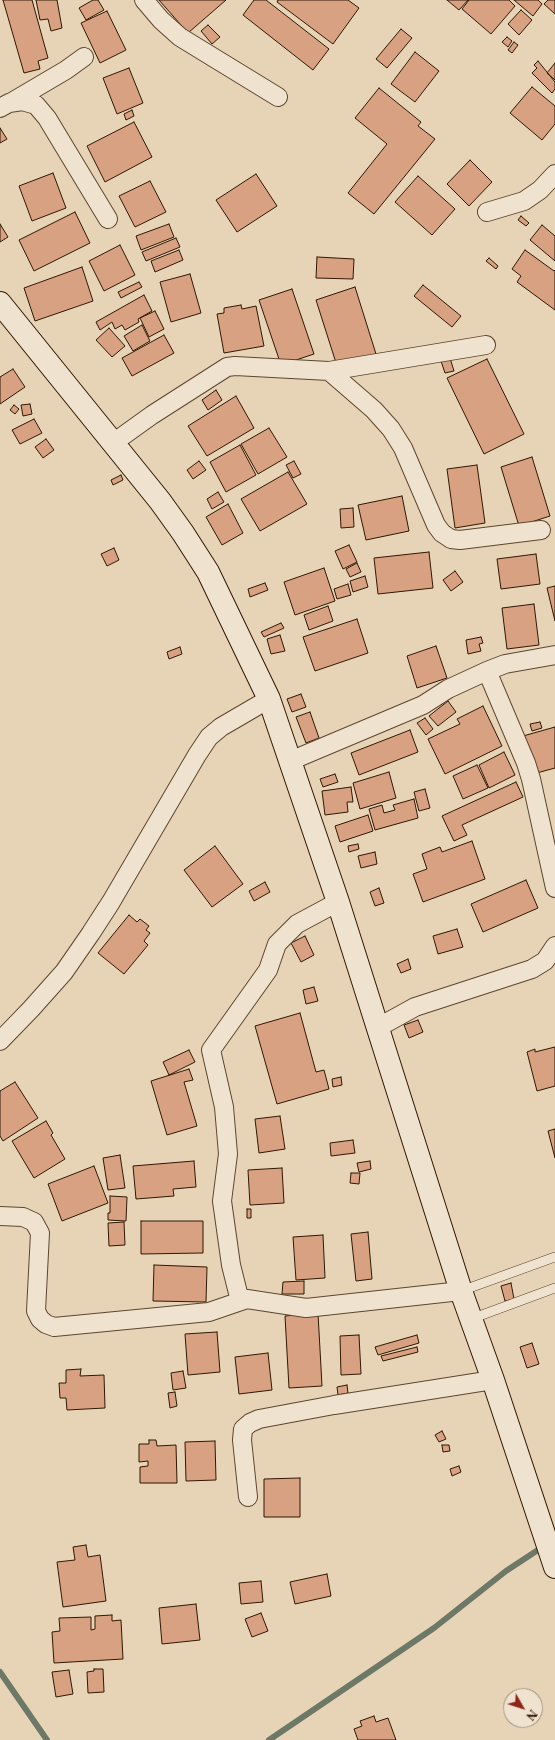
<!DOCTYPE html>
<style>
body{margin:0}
#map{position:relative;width:555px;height:1740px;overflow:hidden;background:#e7d4b7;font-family:"Libre Caslon Text",serif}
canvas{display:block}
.north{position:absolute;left:503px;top:1688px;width:40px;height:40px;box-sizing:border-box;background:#efe3d0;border:1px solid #a2917e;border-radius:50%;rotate:129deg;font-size:11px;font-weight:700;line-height:16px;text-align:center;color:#2f1702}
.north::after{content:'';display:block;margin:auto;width:14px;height:18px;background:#8f2418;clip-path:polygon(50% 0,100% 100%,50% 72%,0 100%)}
</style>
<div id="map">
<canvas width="555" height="1740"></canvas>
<div class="north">N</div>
</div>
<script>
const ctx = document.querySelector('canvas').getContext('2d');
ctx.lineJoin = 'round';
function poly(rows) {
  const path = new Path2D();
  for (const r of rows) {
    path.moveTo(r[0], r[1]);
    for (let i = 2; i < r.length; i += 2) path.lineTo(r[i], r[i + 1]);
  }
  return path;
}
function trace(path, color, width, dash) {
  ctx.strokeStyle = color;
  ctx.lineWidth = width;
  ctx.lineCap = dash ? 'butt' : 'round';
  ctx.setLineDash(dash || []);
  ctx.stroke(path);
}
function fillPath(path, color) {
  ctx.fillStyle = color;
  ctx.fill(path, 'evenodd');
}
const stream = poly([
 [0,1672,47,1740],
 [269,1740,434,1628,506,1571,544,1546]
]);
const building = poly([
 [3,0,32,0,48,58,38,61,40,69,24,73,3,0],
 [36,0,57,0,62,28,51,31,48,19,40,20,36,0],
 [93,0,98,0,104,10,86,20,79,8,93,0],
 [159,0,226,0,188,33,159,0],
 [254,0,266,0,329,49,313,70,243,15,254,0],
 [278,0,348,0,359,8,333,44,277,2,278,0],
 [447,0,468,0,459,10,447,0],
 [469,0,509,0,515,6,491,34,462,9,469,0],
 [514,0,538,0,542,4,533,16,514,0],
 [548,0,555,0,555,14,544,4,548,0],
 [521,10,532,20,519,35,508,24,521,10],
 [107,11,126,50,100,63,81,23,107,11],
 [208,25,220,37,212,44,201,31,208,25],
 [401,29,412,38,387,68,376,59,401,29],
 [507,37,512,41,508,47,502,42,507,37],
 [514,42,518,45,512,53,508,50,514,42],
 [415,52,439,71,415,102,391,84,415,52],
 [538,61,555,82,555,89,552,93,532,73,537,68,534,65,538,61],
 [555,63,555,80,547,73,555,63],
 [129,68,143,103,117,114,103,78,129,68],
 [532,87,555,106,555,124,542,140,510,113,532,87],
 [379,88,421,122,418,126,435,139,374,214,348,193,387,144,355,118,379,88],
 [132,110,134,116,126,120,124,114,132,110],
 [134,122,152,157,105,182,87,146,134,122],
 [0,128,7,139,0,143,0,128],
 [470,160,492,182,469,206,447,184,470,160],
 [53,173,66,208,32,221,19,186,53,173],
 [256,174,277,206,237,232,216,200,256,174],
 [418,176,455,209,432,235,395,202,418,176],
 [150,181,166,212,135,227,119,196,150,181],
 [75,212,90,243,34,271,19,240,75,212],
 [521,216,529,223,526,226,518,220,521,216],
 [0,224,8,237,0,242,0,224],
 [169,224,174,237,141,250,136,236,169,224],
 [542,225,555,236,555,261,530,240,542,225],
 [176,238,180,247,146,261,142,252,176,238],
 [120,245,135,275,104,291,89,261,120,245],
 [179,250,183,260,155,272,151,261,179,250],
 [525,250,554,271,555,270,555,310,517,282,521,276,512,269,525,250],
 [317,257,354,259,353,279,316,278,317,257],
 [489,258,498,266,496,269,486,261,489,258],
 [82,267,93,301,35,321,24,288,82,267],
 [190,274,201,313,171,322,160,282,190,274],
 [139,282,142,287,121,298,118,292,139,282],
 [423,285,461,316,452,327,414,296,423,285],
 [355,287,376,354,337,366,316,300,355,287],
 [292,289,314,354,281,365,259,300,292,289],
 [144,295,152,311,138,319,139,322,125,330,122,325,115,329,112,322,100,330,96,322,144,295],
 [241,305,242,309,256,306,264,346,224,353,217,314,224,313,224,308,241,305],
 [155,311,164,329,149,337,140,318,155,311],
 [142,325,150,341,133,351,124,336,142,325],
 [109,328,125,346,112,357,96,340,109,328],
 [164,335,174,353,132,376,122,358,164,335],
 [450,358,454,371,445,373,441,361,450,358],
 [487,359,524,434,484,454,447,378,487,359],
 [13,369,25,387,0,404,0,377,13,369],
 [216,390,222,400,208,410,202,400,216,390],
 [236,396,254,428,207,456,188,426,236,396],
 [30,404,32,414,23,416,21,405,30,404],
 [14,405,19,409,15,414,10,410,14,405],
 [34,419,42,433,20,444,12,430,34,419],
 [269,428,287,457,258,474,241,444,269,428],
 [46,439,54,450,43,458,35,447,46,439],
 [240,445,256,475,226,492,210,462,240,445],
 [532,457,550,516,519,526,501,467,532,457],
 [199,461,206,470,193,479,187,470,199,461],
 [294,461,301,474,293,478,286,465,294,461],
 [477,465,485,523,455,528,447,469,477,465],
 [288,472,307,504,260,531,241,499,288,472],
 [121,475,123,480,113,485,111,480,121,475],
 [218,492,224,502,212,509,207,499,218,492],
 [402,496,409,531,366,540,358,505,402,496],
 [228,504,243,533,222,545,206,517,228,504],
 [353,508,354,527,341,528,340,509,353,508],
 [349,545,357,562,343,569,335,551,349,545],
 [114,548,119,560,107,566,101,554,114,548],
 [429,552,433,588,378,594,374,558,429,552],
 [536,554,540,584,501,589,497,559,536,554],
 [357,563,361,572,350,577,346,569,357,563],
 [324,568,335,601,295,615,284,582,324,568],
 [455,571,463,582,451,591,443,580,455,571],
 [365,576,368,587,353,592,350,581,365,576],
 [265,583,268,590,250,597,248,589,265,583],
 [348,584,351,595,337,599,334,589,348,584],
 [555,586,555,621,547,588,555,586],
 [534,604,539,645,507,649,502,608,534,604],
 [328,606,333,621,309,630,304,615,328,606],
 [357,619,368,653,315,671,303,637,357,619],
 [281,623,284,628,264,637,261,632,281,623],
 [280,635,285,651,271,654,267,639,280,635],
 [481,637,483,643,479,644,481,651,468,654,466,640,481,637],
 [436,646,447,678,417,688,407,656,436,646],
 [180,647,182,654,169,659,167,652,180,647],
 [301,694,306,707,292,712,287,699,301,694],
 [448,701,456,712,438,726,429,716,448,701],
 [483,706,502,746,445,774,428,739,460,724,457,719,483,706],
 [310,712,319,738,306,743,296,717,310,712],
 [425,718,433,729,426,735,417,723,425,718],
 [540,722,542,728,532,731,530,724,540,722],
 [555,727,555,768,533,774,523,736,555,727],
 [410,730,418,752,359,775,351,753,410,730],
 [504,752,515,775,489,788,479,765,504,752],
 [477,765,488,788,463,799,453,776,477,765],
 [389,772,396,798,360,809,353,783,389,772],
 [335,774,338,782,323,787,320,779,335,774],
 [516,782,523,797,462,825,467,835,454,841,442,816,516,782],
 [351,787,353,802,347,802,348,812,325,815,322,791,351,787],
 [425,789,430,808,419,811,414,792,425,789],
 [414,799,418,818,375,830,369,809,382,805,384,813,395,810,393,805,414,799],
 [368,815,373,831,340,842,335,826,368,815],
 [472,841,485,879,423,902,413,874,427,869,422,854,440,847,442,852,472,841],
 [358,844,359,849,349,852,348,846,358,844],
 [215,846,243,884,212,907,184,870,215,846],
 [375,852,377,864,361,868,358,856,375,852],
 [526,880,538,908,483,932,471,904,526,880],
 [265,882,270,892,254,901,249,891,265,882],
 [379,888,384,903,375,906,370,892,379,888],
 [129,915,137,922,140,919,149,926,146,930,150,933,144,941,148,945,124,974,98,953,129,915],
 [457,929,463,947,438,954,433,936,457,929],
 [305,936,314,955,301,962,291,943,305,936],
 [408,959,411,969,401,973,397,964,408,959],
 [314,987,318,1001,306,1004,303,990,314,987],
 [300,1013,316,1072,324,1070,329,1089,277,1104,255,1026,300,1013],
 [418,1020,423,1032,409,1038,404,1025,418,1020],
 [555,1047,555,1086,537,1091,527,1052,535,1049,535,1052,555,1047],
 [189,1050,195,1062,169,1075,163,1062,189,1050],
 [189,1069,193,1080,184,1082,197,1126,167,1135,151,1081,189,1069],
 [341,1077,342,1085,333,1087,332,1079,341,1077],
 [15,1082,38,1118,3,1141,0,1136,0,1091,15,1082],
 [280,1116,285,1149,259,1153,255,1119,280,1116],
 [46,1121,53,1133,51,1135,65,1159,34,1178,12,1141,46,1121],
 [555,1129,555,1158,548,1131,555,1129],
 [353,1140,355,1153,331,1156,330,1143,353,1140],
 [120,1155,125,1188,108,1190,103,1158,120,1155],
 [194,1161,196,1187,173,1189,174,1196,136,1199,133,1166,194,1161],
 [370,1161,371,1169,359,1172,357,1163,370,1161],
 [94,1166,108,1203,62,1221,48,1184,94,1166],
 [282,1168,284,1203,250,1205,248,1170,282,1168],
 [351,1173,360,1173,359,1184,350,1183,351,1173],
 [110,1196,127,1197,126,1221,108,1220,108,1213,110,1213,110,1196],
 [247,1209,251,1209,251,1218,247,1218,247,1209],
 [141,1221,203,1221,203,1253,141,1254,141,1221],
 [124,1222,125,1245,109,1246,108,1223,124,1222],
 [368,1232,372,1279,356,1281,351,1234,368,1232],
 [323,1235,325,1278,296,1280,293,1237,323,1235],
 [154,1265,207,1267,206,1302,153,1301,154,1265],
 [304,1281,304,1294,282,1294,283,1282,304,1281],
 [511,1283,514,1299,505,1301,501,1286,511,1283],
 [318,1313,322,1386,289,1388,285,1316,318,1313],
 [217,1332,220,1372,188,1375,185,1334,217,1332],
 [359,1335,361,1374,341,1375,340,1336,359,1335],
 [417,1335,419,1343,378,1355,375,1347,417,1335],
 [532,1343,539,1364,527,1368,520,1347,532,1343],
 [417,1347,418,1352,383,1361,381,1356,417,1347],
 [268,1353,272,1390,239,1394,235,1357,268,1353],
 [81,1369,80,1376,104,1375,105,1408,67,1410,66,1398,60,1398,59,1383,66,1383,66,1370,81,1369],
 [183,1371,186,1388,173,1390,171,1373,183,1371],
 [347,1385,348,1393,338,1395,337,1387,347,1385],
 [175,1392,177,1406,170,1408,168,1393,175,1392],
 [442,1431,446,1439,439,1442,435,1435,442,1431],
 [149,1440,156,1440,157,1446,176,1445,177,1483,140,1483,140,1467,148,1466,148,1461,139,1462,139,1444,149,1444,149,1440],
 [215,1441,216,1480,186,1481,185,1442,215,1441],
 [442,1445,449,1445,450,1451,443,1452,442,1445],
 [459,1466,461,1472,452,1476,450,1469,459,1466],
 [300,1478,300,1517,264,1517,264,1479,300,1478],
 [86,1545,88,1557,100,1555,106,1601,63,1607,57,1562,75,1560,73,1547,86,1545],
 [327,1574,331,1596,295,1604,290,1582,327,1574],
 [261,1581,263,1602,241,1604,239,1583,261,1581],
 [196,1604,200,1640,162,1644,159,1608,196,1604],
 [261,1613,268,1631,252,1637,245,1619,261,1613],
 [112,1615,112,1621,121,1620,123,1659,54,1663,52,1632,60,1631,59,1618,91,1617,91,1630,95,1629,95,1616,112,1615],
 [94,1669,103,1669,104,1692,88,1693,87,1672,94,1671,94,1669],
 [69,1670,73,1694,56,1697,52,1672,69,1670],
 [374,1716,376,1722,388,1718,396,1740,358,1740,354,1729,362,1726,360,1721,374,1716]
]);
const lane = poly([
 [461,1291,555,1257],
 [471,1319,555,1288]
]);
const street = poly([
 [144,0,161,20,180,37,278,97],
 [10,103,66,70,84,57],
 [0,108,9,103,22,101,36,105,47,118,108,219],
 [487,212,524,201,540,190,555,174],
 [329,371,374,410,391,429,403,448,436,525,442,533,451,539,460,540,541,530],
 [113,443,152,415,227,367,235,366,329,371,486,345],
 [487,671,526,763,531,779,555,888],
 [290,761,423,705,448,689,487,671,505,664,555,655],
 [377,1028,415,1007,532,969,545,961,555,946],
 [0,1041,31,1009,64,972,91,933,111,902,197,755,209,737,221,727,269,699],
 [0,1216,23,1217,34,1222,40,1233,36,1311,40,1319,46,1324,54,1327,209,1312,247,1299,306,1308,461,1291],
 [240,1301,231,1265,222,1201,228,1154,224,1107,211,1050,268,970,277,944,297,924,338,902],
 [248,1497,242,1440,243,1429,250,1423,259,1419,334,1405,493,1380]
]);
const secondary = poly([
 [0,303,160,501,183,533,208,572,269,699,338,902,461,1291,493,1380,555,1567]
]);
trace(stream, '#6d7867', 6);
fillPath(building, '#d8a182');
trace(building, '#2f1702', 1);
trace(lane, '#5d462f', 10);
trace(street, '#5d462f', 20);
trace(secondary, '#2f1702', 24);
trace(lane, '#efe3d0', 9);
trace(street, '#efe3d0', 18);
trace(secondary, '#efe3d0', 22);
</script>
